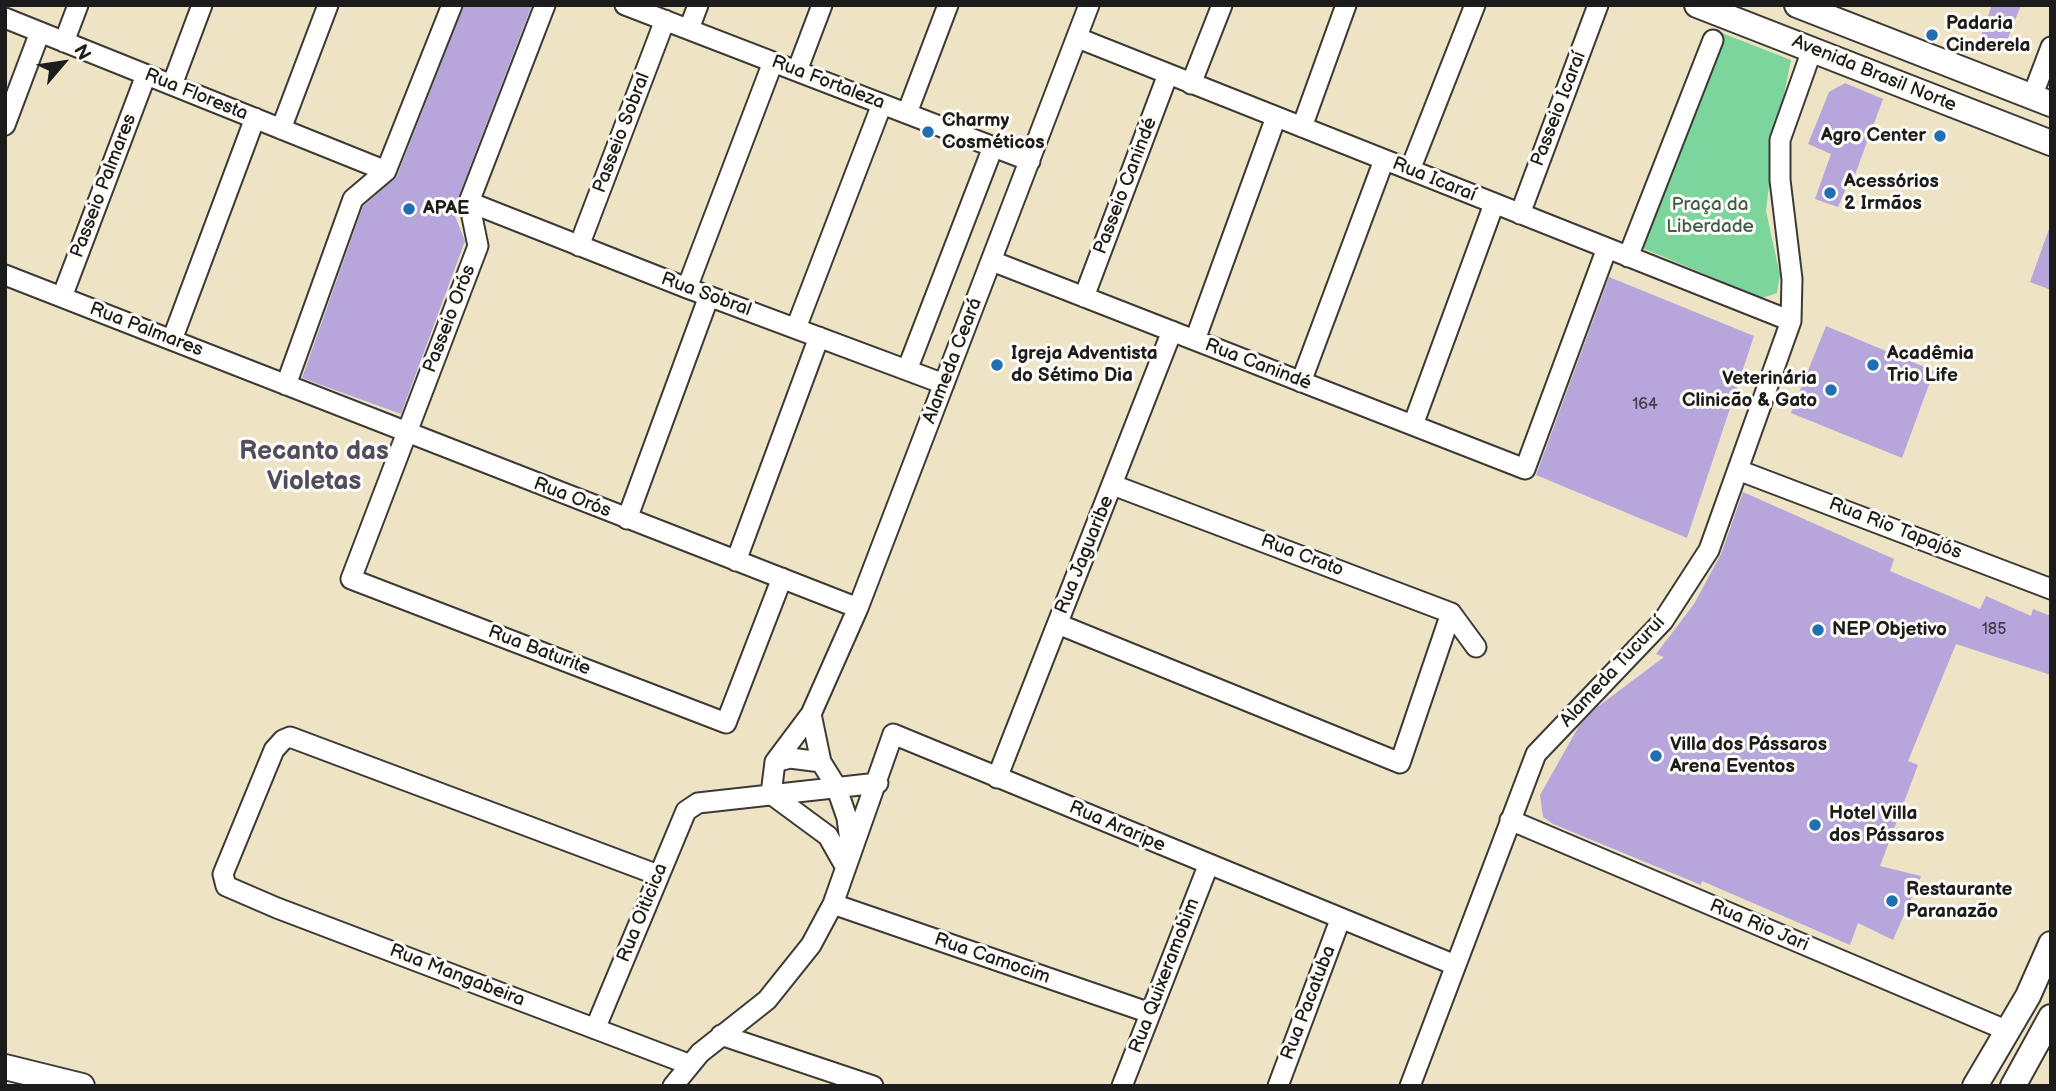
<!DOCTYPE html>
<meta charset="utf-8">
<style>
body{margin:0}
#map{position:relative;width:2056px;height:1091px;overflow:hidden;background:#eee3c4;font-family:"Balsamiq Sans",sans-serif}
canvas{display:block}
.frame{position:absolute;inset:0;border:7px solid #1c1c1c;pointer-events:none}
.north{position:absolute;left:28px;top:28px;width:70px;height:70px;-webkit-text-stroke:5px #fdfcf7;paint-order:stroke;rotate:61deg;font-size:19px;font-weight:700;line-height:28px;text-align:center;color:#1c1c1c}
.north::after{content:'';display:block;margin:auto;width:24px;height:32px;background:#1c1c1c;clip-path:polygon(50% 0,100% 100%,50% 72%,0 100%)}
</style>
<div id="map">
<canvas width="2056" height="1091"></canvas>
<div class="frame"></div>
<div class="north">N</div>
</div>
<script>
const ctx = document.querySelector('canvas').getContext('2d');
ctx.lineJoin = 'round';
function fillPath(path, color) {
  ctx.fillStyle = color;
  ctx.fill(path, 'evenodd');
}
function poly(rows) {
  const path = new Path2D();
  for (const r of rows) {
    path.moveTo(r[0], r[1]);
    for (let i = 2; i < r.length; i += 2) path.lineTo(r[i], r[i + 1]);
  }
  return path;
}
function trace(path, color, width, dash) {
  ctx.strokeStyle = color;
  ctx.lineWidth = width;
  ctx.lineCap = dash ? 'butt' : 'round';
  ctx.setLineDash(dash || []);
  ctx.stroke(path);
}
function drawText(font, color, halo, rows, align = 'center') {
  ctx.font = font + ' "Balsamiq Sans",sans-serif';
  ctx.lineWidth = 6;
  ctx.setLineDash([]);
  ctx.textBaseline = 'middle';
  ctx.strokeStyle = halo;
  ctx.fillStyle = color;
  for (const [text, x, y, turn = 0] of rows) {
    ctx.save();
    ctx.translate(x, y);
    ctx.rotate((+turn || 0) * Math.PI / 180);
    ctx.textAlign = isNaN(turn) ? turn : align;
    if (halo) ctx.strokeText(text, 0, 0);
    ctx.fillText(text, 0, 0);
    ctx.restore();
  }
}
const green = poly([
 [1722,33,1791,60,1774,144,1766,211,1780,275,1777,293,1762,298,1640,247]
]);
const building = poly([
 [464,5,532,5,458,198,455,216,465,241,401,414,302,378,363,206,397,176],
 [1992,5,2021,5,2005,46,1981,35],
 [1845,83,1883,99,1850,188,1847,186,1838,207,1815,199,1831,154,1808,144,1829,92],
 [2049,229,2051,229,2051,290,2030,282],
 [1609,277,1754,336,1687,538,1536,475],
 [1826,326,1934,371,1902,458,1791,413],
 [1743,492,1894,559,1890,571,1980,609,1986,596,2031,616,2033,609,2051,616,2051,675,1956,644,1908,761,1918,765,1880,866,1921,876,1893,940,1858,923,1850,945,1702,881,1701,885,1553,824,1543,817,1540,795,1579,726,1596,708,1664,657,1656,654,1694,604,1721,554]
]);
const minor = poly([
 [625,5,1030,161],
 [5,18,386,171],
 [689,29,698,5],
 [1078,38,1791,321],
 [64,42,78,5],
 [797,71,822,5],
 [1191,84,1222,5],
 [172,85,202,5],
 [2032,97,2051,47],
 [907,113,948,5],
 [5,125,40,32],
 [1302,127,1346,5],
 [281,129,328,5],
 [1410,170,1475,5],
 [469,202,478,246,351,579,726,723,782,578],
 [469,202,687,288,944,384],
 [469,202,545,5],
 [1520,214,1598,5],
 [579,246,665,20],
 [1628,257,1713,40],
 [992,261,1525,469,1607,248],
 [5,275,858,608],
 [687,288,773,62],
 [62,297,146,75],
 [1084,297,1168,74],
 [796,328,882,104],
 [172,340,255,118],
 [1195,340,1276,117],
 [907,370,993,147],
 [1301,382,1384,160],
 [286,385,353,199,386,171,452,5],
 [1413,425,1494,204],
 [1738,470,2051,589],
 [1113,485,1451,613,1476,647],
 [627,519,709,296],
 [736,561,819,337],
 [1058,624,1400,763,1451,613],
 [811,714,821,762,836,786,847,818,851,849],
 [775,762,790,758,821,762],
 [997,778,1172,331],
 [1510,820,2008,1031],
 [845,866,828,836,771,794,775,762,811,714,858,608,1089,5],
 [658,875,290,737,283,740,274,750,223,874,226,886,277,908,688,1064],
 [833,904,1150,1013],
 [595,1029,686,811,698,803,878,783],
 [721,1035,873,1086],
 [673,1086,700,1053,767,1000,811,945,833,904,893,734,1455,965],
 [1122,1086,1208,866],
 [1278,1086,1340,920],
 [1410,1086,1536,754,1663,621,1709,550,1791,321,1792,279,1780,180,1780,140,1812,50]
]);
const major = poly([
 [1697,5,2051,143],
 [1797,5,2051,104],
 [5,1067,82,1086],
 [1975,1086,2028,996,2051,944],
 [2013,1086,2051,1017]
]);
const markers = [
 [1932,35,7,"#1f6fb2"],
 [928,132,7,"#1f6fb2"],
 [1940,136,7,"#1f6fb2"],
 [1830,193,7,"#1f6fb2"],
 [409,209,7,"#1f6fb2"],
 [997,365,7,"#1f6fb2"],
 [1873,365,7,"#1f6fb2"],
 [1831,390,7,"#1f6fb2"],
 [1818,630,7,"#1f6fb2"],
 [1656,756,7,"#1f6fb2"],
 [1815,825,7,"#1f6fb2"],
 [1892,901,7,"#1f6fb2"]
];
const numberNames = [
 ["164",1645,405],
 ["185",1994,630]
];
const poiNames = [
 ["Padaria",1946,24],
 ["Cinderela",1946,46],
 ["Charmy",942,121],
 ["Cosméticos",942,143],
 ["Agro Center",1926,136,"right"],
 ["Acessórios",1844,182],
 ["2 Irmãos",1844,204],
 ["APAE",423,209],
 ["Igreja Adventista",1011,354],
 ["do Sétimo Dia",1011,376],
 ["Acadêmia",1887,354],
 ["Trio Life",1887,376],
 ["Veterinária",1817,379,"right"],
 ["Clinicão & Gato",1817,401,"right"],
 ["NEP Objetivo",1832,630],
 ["Villa dos Pássaros",1670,745],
 ["Arena Eventos",1670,767],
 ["Hotel Villa",1829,814],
 ["dos Pássaros",1829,836],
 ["Restaurante",1906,890],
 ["Paranazão",1906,912]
];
const streetNames = [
 ["Avenida Brasil Norte",1874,74,22],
 ["Rua Fortaleza",828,83,21],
 ["Rua Floresta",196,95,22],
 ["Passeio Icaraí",1559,109,-69],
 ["Passeio Sobral",622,133,-69],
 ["Rua Icaraí",1434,180,22],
 ["Passeio Palmares",104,186,-69],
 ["Passeio Canindé",1126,186,-69],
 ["Rua Sobral",706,295,20],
 ["Passeio Orós",450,319,-69],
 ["Rua Palmares",146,330,21],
 ["Alameda Ceará",953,361,-69],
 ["Rua Canindé",1258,365,21],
 ["Rua Orós",572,498,21],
 ["Rua Rio Tapajós",1895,529,21],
 ["Rua Jaguaribe",1085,555,-68],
 ["Rua Crato",1302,556,21],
 ["Rua Baturite",539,651,21],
 ["Alameda Tucuruí",1613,672,-47],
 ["Rua Araripe",1117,827,23],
 ["Rua Oiticica",643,913,-68],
 ["Rua Rio Jari",1759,926,23],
 ["Rua Camocim",992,959,19],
 ["Rua Mangabeira",457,976,21],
 ["Rua Quixeramobim",1165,976,-69],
 ["Rua Pacatuba",1309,1003,-69]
];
const parkNames = [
 ["Praça da",1710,205],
 ["Liberdade",1710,227]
];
const districtNames = [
 ["Recanto das",314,452],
 ["Violetas",314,482]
];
fillPath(green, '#7cd59c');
fillPath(building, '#b7a6db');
trace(minor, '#3c3a35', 23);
trace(major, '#3c3a35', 28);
trace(minor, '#fff', 19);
trace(major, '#fff', 24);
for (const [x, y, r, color] of markers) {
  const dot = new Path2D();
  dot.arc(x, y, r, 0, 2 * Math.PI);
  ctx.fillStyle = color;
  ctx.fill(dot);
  trace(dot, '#fdfcf7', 2.5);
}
drawText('16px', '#433e4c', null, numberNames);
drawText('bold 19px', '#1c1c1c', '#fdfcf7', poiNames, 'left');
drawText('19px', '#1c1c1c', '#fdfcf7', streetNames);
drawText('19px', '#3e5d49', '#fdfcf7', parkNames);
drawText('bold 26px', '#524c5f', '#fdfcf7', districtNames);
</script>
